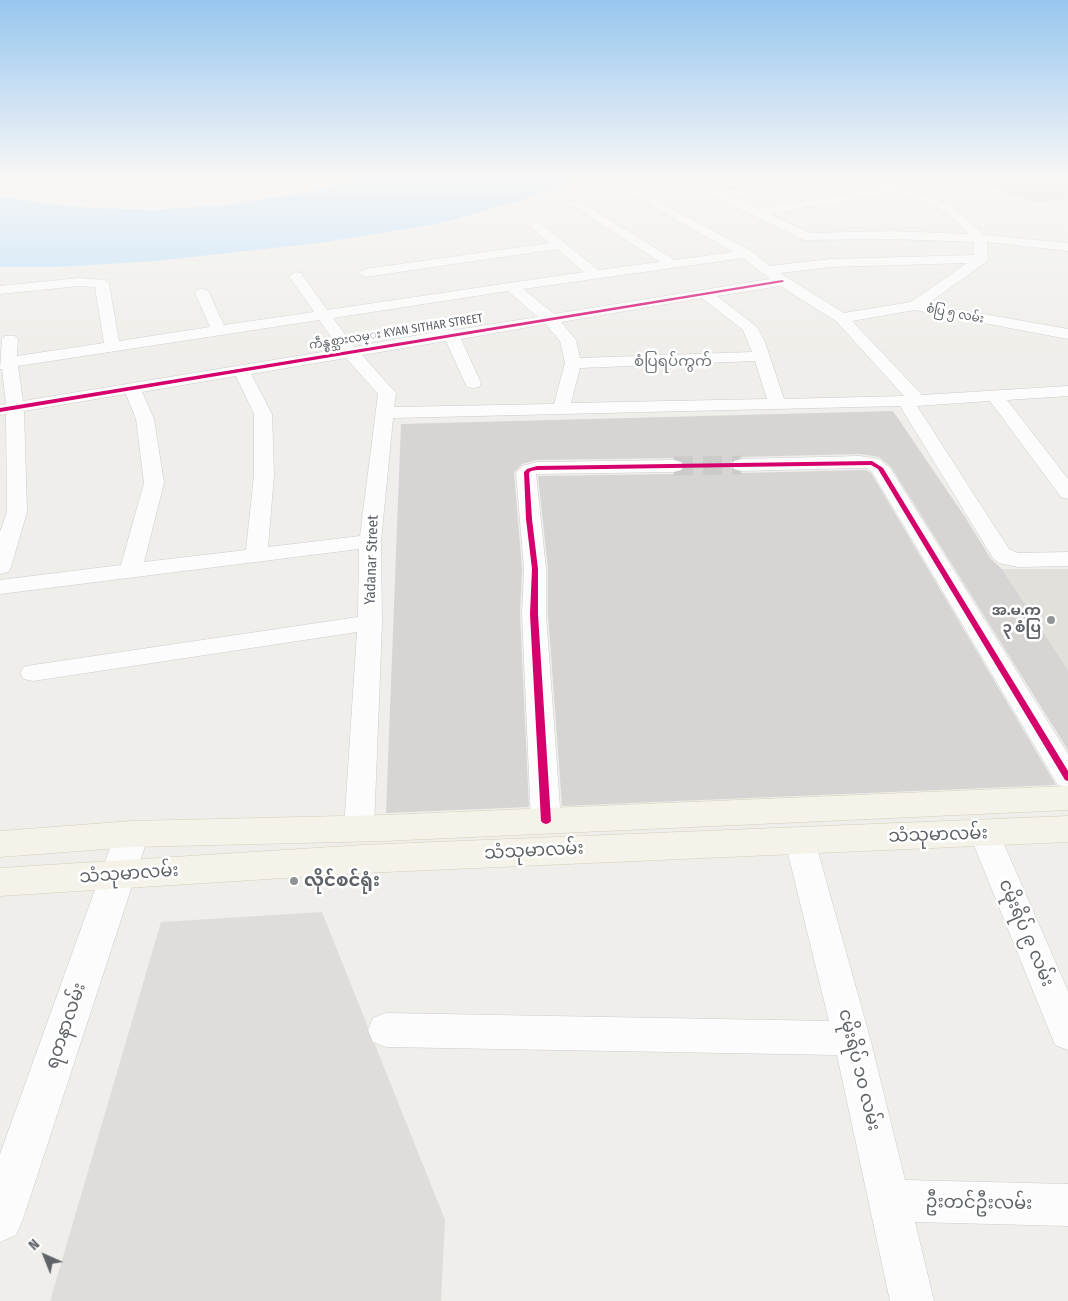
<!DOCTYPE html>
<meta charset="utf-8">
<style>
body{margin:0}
#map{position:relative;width:1068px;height:1301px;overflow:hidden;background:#efeeea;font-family:"Fira Sans Condensed",sans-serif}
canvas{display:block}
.north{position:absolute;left:20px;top:1231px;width:50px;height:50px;-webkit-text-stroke:4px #fff;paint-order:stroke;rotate:316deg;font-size:14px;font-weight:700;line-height:20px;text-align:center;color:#5f6368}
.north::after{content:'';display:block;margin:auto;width:18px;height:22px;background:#5f6368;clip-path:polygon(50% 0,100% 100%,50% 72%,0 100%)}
</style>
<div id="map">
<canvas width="1068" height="1301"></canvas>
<div class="north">N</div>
</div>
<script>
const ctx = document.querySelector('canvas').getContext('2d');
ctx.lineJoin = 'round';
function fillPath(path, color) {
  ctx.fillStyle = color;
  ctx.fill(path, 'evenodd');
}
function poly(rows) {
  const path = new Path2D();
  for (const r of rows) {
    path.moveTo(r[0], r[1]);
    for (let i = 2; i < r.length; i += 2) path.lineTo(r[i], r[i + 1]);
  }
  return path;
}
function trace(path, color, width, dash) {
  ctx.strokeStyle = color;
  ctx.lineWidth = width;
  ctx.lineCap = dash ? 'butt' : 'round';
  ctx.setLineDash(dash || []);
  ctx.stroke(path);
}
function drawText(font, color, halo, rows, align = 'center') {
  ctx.font = font + ' "Fira Sans Condensed","Noto Sans Myanmar",sans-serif';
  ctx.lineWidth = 5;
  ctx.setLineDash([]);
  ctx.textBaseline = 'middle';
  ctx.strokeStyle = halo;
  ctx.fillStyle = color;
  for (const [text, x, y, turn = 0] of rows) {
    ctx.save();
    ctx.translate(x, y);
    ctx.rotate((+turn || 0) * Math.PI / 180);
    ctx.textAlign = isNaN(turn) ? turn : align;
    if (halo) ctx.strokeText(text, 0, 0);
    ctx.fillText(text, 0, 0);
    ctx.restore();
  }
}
const industrial = poly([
 [962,178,1068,178,1068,198,1038,203],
 [322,912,445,1220,441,1301,50,1301,161,922]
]);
const education = poly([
 [1002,569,1068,569,1068,670]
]);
const water = poly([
 [364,178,583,178,526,199,437,224,318,243,156,261,58,267,0,267,0,197,76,207,153,210,226,205,303,193]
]);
const building = poly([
 [893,411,965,517,991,559,1002,569,1068,670,1068,750,891,467,879,457,860,454,741,457,733,459,729,465,733,471,741,473,866,470,871,473,1056,785,562,806,548,614,548,569,538,476,674,474,682,472,686,466,682,460,674,458,537,460,522,464,514,473,522,569,520,614,529,807,386,813,401,424]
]);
const minorTunnel = poly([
 [674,466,741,465]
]);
const minor = poly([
 [672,178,693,178,721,191,795,178,820,178,815,181,731,196,759,209,880,187,857,178,874,178,934,198,957,210,984,235,1068,243,1068,251,987,242,988,259,986,262,927,304,1068,329,1068,339,915,310,852,321,922,395,1068,386,1068,396,1007,400,1068,479,1068,499,1061,497,990,401,917,406,1009,549,1018,553,1068,552,1068,566,1018,567,999,563,993,558,900,406,393,418,381,541,382,623,374,829,370,837,359,841,348,837,344,829,357,632,33,681,24,679,20,673,24,667,33,665,358,617,359,549,0,594,0,580,121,565,144,483,136,419,126,394,24,411,27,512,11,567,8,572,0,574,0,532,7,512,6,414,0,415,0,405,6,404,2,369,0,369,2,339,5,336,15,336,18,339,17,356,104,343,95,287,79,286,0,294,0,286,79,278,105,280,109,284,119,341,210,327,195,293,197,290,202,289,207,290,209,293,224,325,314,312,289,276,296,272,301,273,327,310,584,272,557,249,365,277,358,273,365,269,549,243,530,226,536,222,540,223,598,270,660,262,573,205,571,203,577,200,675,260,733,252,631,194,629,192,635,189,751,251,770,266,831,259,974,255,974,242,891,239,804,240,685,183,672,178],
 [893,192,926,202,949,214,969,234,891,231,810,233,770,214,893,192],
 [743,258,770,279,554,314,523,289,743,258],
 [967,263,911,302,844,313,780,273,831,267,967,263],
 [780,286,836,321,904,396,784,399,765,342,757,327,717,296,780,286],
 [508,291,538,317,455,330,451,329,354,347,333,318,508,291],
 [702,298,743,330,752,352,580,358,576,340,561,322,702,298],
 [319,320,340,349,23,401,18,366,319,320],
 [546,324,560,341,565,363,554,404,394,407,396,393,362,355,446,341,465,383,467,387,473,388,479,387,481,383,461,339,546,324],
 [346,358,378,394,360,536,268,547,274,475,272,414,251,374,346,358],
 [755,361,767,399,571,403,580,368,755,361],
 [236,376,254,414,254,475,246,550,144,562,164,483,154,419,142,392,236,376],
 [860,456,879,459,890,468,1068,754,1068,788,1058,785,872,472,867,468,860,468,741,471,734,469,731,465,734,461,741,459,860,456],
 [674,460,681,462,684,466,681,470,674,472,536,474,546,569,546,614,561,821,557,829,546,832,535,829,531,821,522,614,524,569,516,473,522,466,537,462,674,460],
 [984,821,995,825,999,833,1068,991,1068,1050,1055,1045,969,833,973,825,984,821],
 [800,829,811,833,815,841,870,1038,905,1180,1068,1184,1068,1226,915,1222,934,1301,890,1301,837,1055,386,1047,373,1042,368,1030,373,1018,386,1013,829,1021,785,841,789,833,800,829]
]);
const tertiary = poly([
 [42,178,70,178,94,182,251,181,266,178,289,178,287,180,251,189,94,190,48,182,42,178]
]);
const secondary = poly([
 [132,821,144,825,149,834,23,1219,16,1235,0,1242,0,1154,115,834,120,825,132,821]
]);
const primary = poly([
 [1068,786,1068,810,384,841,132,847,0,857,0,831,132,821,384,815,1068,786],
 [1068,816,1068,842,363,873,0,896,0,868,363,845,1068,816]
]);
const rail = poly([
 [927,178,1068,223]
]);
const cycleway = poly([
 [782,280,784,281,783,282,0,412,0,408,782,280],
 [872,461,883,468,1068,771,1068,781,1065,780,878,469,871,465,537,470,531,471,529,473,532,519,538,569,538,614,551,821,549,823,546,824,543,823,541,821,530,614,532,569,526,519,524,472,527,469,537,466,872,461]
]);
const markers = [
 [1051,620,5,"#919496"],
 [294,881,5,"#919496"]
];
const farStreetnames = [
 ["စံပြ ၅ လမ်း",955,314,11],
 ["ကဵန္စစ္သားလမ္း KYAN SITHAR STREET",396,332,-9]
];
const farQuarternames = [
 ["စံပြရပ်ကွက်",673,362]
];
const streetNames = [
 ["Yadanar Street",372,560,-88]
];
const poiNames = [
 ["အ.မ.က",1041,611],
 ["၃ စံပြ",1041,628]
];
const nearStreetnames = [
 ["သံသုမာလမ်း",938,835,-2],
 ["သံသုမာလမ်း",534,851,-3],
 ["သံသုမာလမ်း",129,874,-4],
 ["ငမိုးရိပ် ၉ လမ်း",1026,933,67],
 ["ရတနာလမ်း",66,1026,-71],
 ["ငမိုးရိပ် ၁၀ လမ်း",859,1070,76],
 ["ဦးတင်ဦးလမ်း",979,1203,1]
];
const nearPoinames = [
 ["လိုင်စင်ရုံး",304,881]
];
fillPath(industrial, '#dfddda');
fillPath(education, '#e2e0da');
fillPath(water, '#bfe0f9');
fillPath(building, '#d6d5d3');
trace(minorTunnel, '#cbcbca', 19, [19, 10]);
trace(minor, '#cbcccc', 1);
trace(tertiary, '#cbcccc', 1);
trace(secondary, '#cacacb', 1);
trace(primary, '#d7ceb8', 1);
fillPath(minor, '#fdfcfc');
fillPath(tertiary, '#fdfcfc');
fillPath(secondary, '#fdfcfc');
fillPath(primary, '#f4f2e9');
trace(rail, '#e4e4e4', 2, [0.5, 3]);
fillPath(cycleway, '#d6006c');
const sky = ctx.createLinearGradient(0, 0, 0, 360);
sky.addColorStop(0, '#97c6ef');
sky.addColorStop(0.49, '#f8f7f6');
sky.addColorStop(1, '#f8f7f600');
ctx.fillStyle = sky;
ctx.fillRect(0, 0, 1068, 360);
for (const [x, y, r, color] of markers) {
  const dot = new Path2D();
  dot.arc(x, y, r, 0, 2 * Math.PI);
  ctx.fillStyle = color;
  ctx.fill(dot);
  trace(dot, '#fff', 2);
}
drawText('12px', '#5f6368', '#fff', farStreetnames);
drawText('15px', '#70757a', '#fff', farQuarternames);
drawText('15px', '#5f6368', '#fff', streetNames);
drawText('bold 15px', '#5f6368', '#fff', poiNames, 'right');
drawText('18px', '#5f6368', '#fff', nearStreetnames);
drawText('bold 18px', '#5f6368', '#fff', nearPoinames, 'left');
</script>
